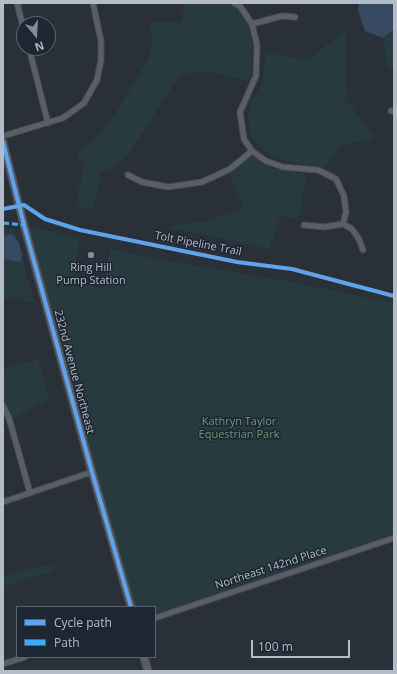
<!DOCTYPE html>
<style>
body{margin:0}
#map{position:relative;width:397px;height:674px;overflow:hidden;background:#2a3038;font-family:"Open Sans",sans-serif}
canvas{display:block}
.frame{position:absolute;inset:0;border:4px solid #b4bcc9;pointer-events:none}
.legend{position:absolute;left:16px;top:606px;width:140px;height:52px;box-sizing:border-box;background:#1d2633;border:1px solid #59626f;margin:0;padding:5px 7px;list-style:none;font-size:12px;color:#b4bcc9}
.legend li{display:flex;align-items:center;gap:8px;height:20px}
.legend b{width:20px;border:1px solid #59626f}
.north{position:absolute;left:16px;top:16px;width:40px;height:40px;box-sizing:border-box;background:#1d2633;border:1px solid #59626f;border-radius:50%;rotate:162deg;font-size:11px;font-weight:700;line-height:16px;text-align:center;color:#b4bcc9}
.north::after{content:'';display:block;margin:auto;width:14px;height:18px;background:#848b96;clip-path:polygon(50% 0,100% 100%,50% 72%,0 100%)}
.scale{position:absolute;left:251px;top:640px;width:99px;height:18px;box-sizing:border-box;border:2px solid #b4bcc9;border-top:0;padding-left:5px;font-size:12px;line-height:14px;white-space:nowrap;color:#b4bcc9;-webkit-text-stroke:3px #1d2633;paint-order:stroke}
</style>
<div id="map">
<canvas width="397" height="674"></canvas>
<div class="frame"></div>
<ul class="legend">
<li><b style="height:5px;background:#60a3ed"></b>Cycle path</li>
<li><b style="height:5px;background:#3fa9f5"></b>Path</li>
</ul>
<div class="north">N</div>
<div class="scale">100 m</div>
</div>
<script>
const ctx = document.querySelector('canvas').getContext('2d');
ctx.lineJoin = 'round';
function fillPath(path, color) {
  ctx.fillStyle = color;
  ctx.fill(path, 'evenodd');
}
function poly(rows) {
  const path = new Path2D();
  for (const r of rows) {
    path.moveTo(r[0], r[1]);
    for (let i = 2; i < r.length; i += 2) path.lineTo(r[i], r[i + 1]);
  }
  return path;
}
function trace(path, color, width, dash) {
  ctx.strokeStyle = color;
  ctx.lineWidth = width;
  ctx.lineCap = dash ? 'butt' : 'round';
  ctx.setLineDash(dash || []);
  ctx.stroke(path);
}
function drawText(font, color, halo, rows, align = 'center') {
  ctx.font = font + ' "Open Sans",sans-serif';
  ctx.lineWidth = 3;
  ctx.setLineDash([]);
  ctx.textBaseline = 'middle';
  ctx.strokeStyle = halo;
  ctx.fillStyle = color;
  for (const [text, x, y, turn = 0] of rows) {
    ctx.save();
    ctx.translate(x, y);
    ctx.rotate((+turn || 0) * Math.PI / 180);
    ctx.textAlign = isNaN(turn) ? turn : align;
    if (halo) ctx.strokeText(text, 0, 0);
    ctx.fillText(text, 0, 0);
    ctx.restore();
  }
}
const green = poly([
 [184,3,229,3,239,9,249,27,252,41,252,72,248,81,208,72,193,73,178,78,128,155,114,167,102,172,92,209,75,206,85,162,77,159,77,154,99,134,114,116,150,56,152,45,150,21,182,23],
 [394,29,394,67,387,66,383,38],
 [345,30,347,101,376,139,341,145,326,167,297,163,276,158,262,148,252,138,249,128,248,113,252,101,262,84,266,53,309,60],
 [250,157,253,157,271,168,306,174,299,220,281,216,269,249,167,227,212,220,244,206,229,175],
 [24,225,80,238,72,283,103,288,110,248,147,257,287,281,394,303,394,538,155,618,155,607,131,607],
 [3,228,14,229,35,304,14,298,3,302],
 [38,359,49,398,14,419,3,401,3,371,7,368],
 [54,565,54,571,3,587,3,577,20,570]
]);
const water = poly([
 [359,3,394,3,394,29,383,38,365,31,358,10],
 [9,234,13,235,19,243,22,254,21,262,3,259,3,237]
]);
const street = poly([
 [17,3,24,30],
 [234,3,240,6,252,24,257,45,256,76,240,112,244,139,252,151,266,161,283,167,318,170,336,179,344,196,346,212,343,224],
 [252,24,282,16,295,17],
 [29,48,48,123],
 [391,111,394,111],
 [3,136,63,118,84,103,97,80,101,60,101,41,93,3],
 [128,175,142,182,168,187,202,182,230,169,252,151],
 [304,225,324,227,343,224,352,229,359,239,363,250],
 [3,406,9,418,30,493],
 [3,502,92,472],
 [155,618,394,538],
 [3,664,25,657]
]);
const secondary = poly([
 [3,142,24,225,92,472,131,607],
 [144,657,148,671]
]);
const quiet = poly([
 [3,223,24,225]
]);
const cycleway = poly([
 [3,142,24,225,92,472,131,607],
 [3,209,24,205,45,219,80,230,237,262,292,269,394,296]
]);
const markers = [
 [91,255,4,"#848b96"]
];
const streetNames = [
 ["Tolt Pipeline Trail",198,244,11],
 ["232nd Avenue Northeast",74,372,75],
 ["Northeast 142nd Place",271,568,-18]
];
const poiNames = [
 ["Ring Hill",91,268],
 ["Pump Station",91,281]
];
const parkNames = [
 ["Kathryn Taylor",239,422],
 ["Equestrian Park",239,435]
];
fillPath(green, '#273a3e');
fillPath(water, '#384963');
trace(street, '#484c53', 7);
trace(secondary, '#484c53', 9);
trace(street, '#5a5e66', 5);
trace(secondary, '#595d64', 7);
trace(quiet, '#3fa9f5', 3, [6, 3]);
trace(cycleway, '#60a3ed', 4);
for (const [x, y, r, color] of markers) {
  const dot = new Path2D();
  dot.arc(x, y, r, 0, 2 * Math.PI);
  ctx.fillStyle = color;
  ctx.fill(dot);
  trace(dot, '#1d2633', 1.5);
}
drawText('11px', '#b4bcc9', '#1d2633', streetNames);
drawText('11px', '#b4bcc9', '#1d2633', poiNames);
drawText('11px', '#6b9a76', '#1d2633', parkNames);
</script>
